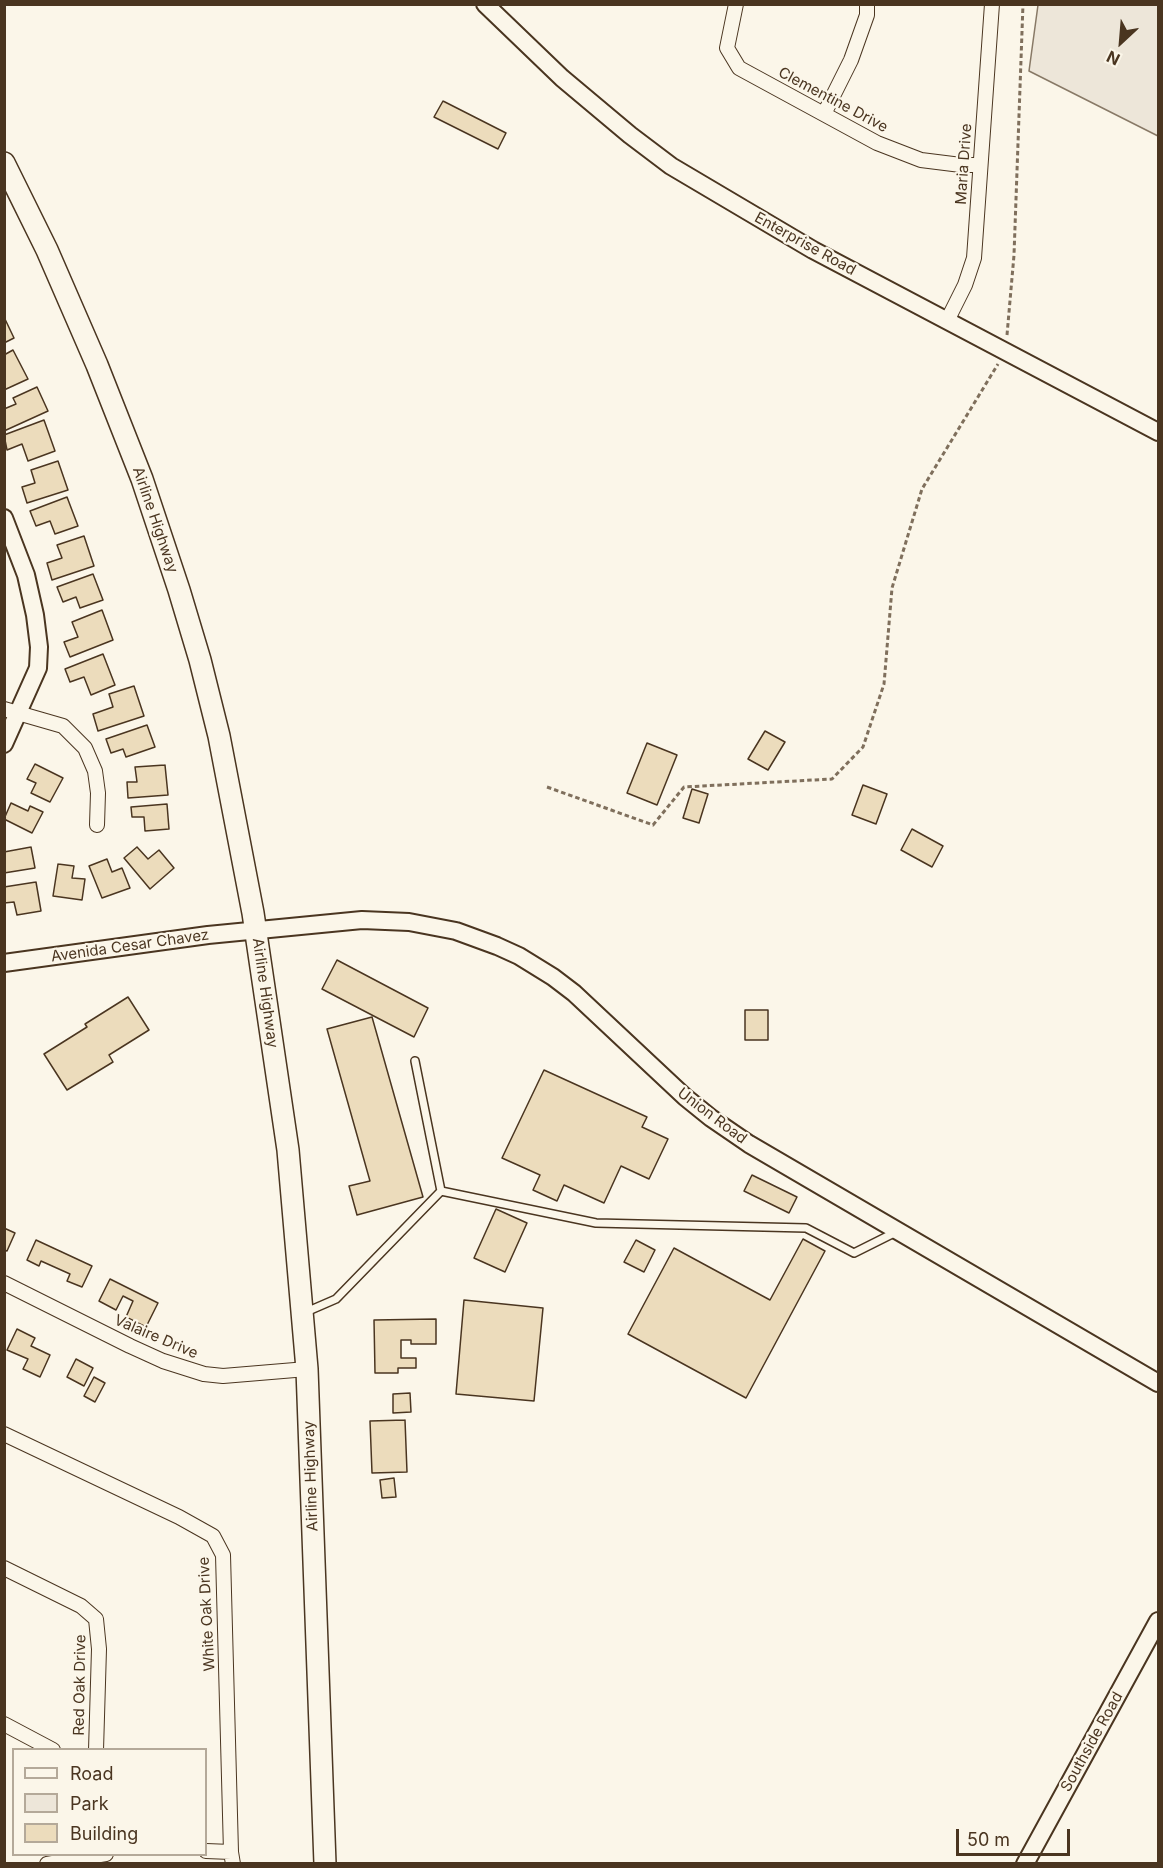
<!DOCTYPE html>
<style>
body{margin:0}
#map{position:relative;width:1163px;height:1868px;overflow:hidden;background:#fbf6e9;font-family:Inter,sans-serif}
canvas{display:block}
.frame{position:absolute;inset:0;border:6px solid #4a3520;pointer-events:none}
.legend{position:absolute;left:12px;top:1748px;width:195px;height:108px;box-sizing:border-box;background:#fbf6e9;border:2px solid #b4a999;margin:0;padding:8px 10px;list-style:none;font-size:18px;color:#4a3520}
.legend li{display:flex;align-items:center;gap:12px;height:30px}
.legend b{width:30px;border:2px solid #b4a999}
.north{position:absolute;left:1091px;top:12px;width:60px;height:60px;-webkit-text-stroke:4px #fbf6e9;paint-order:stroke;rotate:206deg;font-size:16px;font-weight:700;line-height:24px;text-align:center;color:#4a3520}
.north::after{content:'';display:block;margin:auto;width:21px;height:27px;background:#4a3520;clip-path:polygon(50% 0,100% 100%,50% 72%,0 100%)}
.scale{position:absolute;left:956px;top:1829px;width:114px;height:27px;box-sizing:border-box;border:3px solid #4a3520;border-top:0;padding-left:8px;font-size:18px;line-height:21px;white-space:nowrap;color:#4a3520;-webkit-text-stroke:4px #fbf6e9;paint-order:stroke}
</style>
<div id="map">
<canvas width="1163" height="1868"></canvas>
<div class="frame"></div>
<ul class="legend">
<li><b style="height:8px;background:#fbf6e9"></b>Road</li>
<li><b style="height:16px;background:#ede6d9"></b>Park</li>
<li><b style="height:16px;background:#ecdcbc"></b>Building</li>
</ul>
<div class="north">N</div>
<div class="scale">50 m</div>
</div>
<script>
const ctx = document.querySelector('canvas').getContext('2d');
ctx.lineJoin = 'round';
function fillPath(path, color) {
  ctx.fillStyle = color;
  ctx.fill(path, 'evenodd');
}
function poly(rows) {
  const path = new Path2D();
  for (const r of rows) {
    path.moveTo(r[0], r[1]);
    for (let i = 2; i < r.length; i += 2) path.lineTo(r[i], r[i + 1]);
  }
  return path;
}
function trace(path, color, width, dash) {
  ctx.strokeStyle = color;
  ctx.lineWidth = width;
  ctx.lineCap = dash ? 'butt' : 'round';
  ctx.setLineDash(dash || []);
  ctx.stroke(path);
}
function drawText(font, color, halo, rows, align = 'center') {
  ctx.font = font + ' Inter,sans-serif';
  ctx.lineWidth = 4.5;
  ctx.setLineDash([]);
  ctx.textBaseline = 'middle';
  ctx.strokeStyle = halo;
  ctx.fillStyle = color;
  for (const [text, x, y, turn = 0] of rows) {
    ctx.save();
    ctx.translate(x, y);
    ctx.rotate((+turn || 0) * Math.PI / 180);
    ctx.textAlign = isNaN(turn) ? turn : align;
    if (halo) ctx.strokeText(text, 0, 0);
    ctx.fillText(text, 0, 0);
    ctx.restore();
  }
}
const green = poly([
 [1038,5,1158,5,1158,136,1029,71,1038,5]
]);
const building = poly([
 [443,101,506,133,498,149,434,117,443,101],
 [4,317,14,338,4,343,4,317],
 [13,350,28,379,4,390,4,355,13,350],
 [37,387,48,411,4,431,4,409,16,404,13,398,37,387],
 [44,420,55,451,28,461,22,444,7,450,4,435,44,420],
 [58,461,68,490,27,503,22,487,35,483,31,470,58,461],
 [67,497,78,526,55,534,50,521,36,526,30,511,67,497],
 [84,536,94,566,52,580,47,563,62,558,57,545,84,536],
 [93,574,103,600,80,608,76,597,63,602,57,587,93,574],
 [102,610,113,640,70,657,64,642,78,637,72,622,102,610],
 [103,654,115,685,91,695,84,677,70,682,65,669,103,654],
 [134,686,144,716,98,731,93,714,113,707,109,694,134,686],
 [147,725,155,747,126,757,123,749,111,753,106,739,147,725],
 [765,731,785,742,768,770,748,759,765,731],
 [647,743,677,755,657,805,627,793,647,743],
 [35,764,63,778,50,802,31,793,36,783,27,779,35,764],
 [165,765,168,795,128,798,127,782,137,782,135,767,165,765],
 [863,785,887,794,876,824,852,815,863,785],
 [692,789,708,794,699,823,683,818,692,789],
 [11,803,28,811,30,806,43,812,32,833,4,819,11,803],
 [167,804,169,829,145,831,144,817,132,817,131,807,167,804],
 [912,829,943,846,932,867,901,850,912,829],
 [31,847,35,868,4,873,4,852,31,847],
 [137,847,148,859,159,850,174,868,150,889,124,858,137,847],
 [107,859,112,872,122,868,130,888,102,898,89,866,107,859],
 [58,864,74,866,72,878,85,879,82,900,53,896,58,864],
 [36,882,41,911,17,915,14,902,4,903,4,887,36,882],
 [337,960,428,1008,414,1037,322,989,337,960],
 [128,997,149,1030,109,1055,113,1062,67,1090,44,1054,87,1027,85,1024,128,997],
 [745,1010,768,1010,768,1040,745,1040,745,1010],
 [372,1017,423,1197,357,1215,349,1186,370,1181,327,1029,372,1017],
 [544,1070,647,1117,642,1127,668,1139,649,1179,621,1166,604,1203,564,1185,557,1201,533,1190,540,1175,502,1158,544,1070],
 [752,1175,797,1197,789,1213,744,1191,752,1175],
 [496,1209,527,1223,505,1272,474,1258,496,1209],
 [4,1228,15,1233,7,1251,4,1250,4,1228],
 [803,1239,825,1251,746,1398,628,1334,674,1248,770,1300,803,1239],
 [36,1240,92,1266,82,1287,67,1281,70,1274,41,1261,39,1266,27,1260,36,1240],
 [636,1240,655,1250,644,1272,624,1262,636,1240],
 [110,1279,158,1303,146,1327,126,1317,133,1301,123,1296,116,1310,99,1301,110,1279],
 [464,1300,543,1308,534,1401,456,1394,464,1300],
 [436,1319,436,1344,411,1344,411,1340,401,1340,401,1358,416,1358,416,1368,398,1368,398,1373,375,1373,374,1320,436,1319],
 [17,1329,35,1338,31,1346,50,1355,40,1377,23,1369,28,1359,7,1350,17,1329],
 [76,1359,93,1368,84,1386,67,1377,76,1359],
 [94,1377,105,1383,95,1402,84,1396,94,1377],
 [410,1393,411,1412,393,1413,393,1394,410,1393],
 [405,1420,407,1472,372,1473,370,1421,405,1420],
 [394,1478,396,1497,382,1498,380,1480,394,1478]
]);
const path = poly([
 [1007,335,1014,255,1023,4],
 [547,787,653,825,684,787,832,779,863,747,884,684,892,588,922,489,998,364]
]);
const service = poly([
 [415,1061,441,1191],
 [306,1312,336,1299,441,1191,596,1223,806,1228,854,1253,896,1232]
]);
const minor = poly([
 [736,4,727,48,739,68,877,143,921,160,961,165,980,165],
 [824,114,851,60,867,15,867,4],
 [947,321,965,285,974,258,992,4],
 [4,709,63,726,85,748,95,771,98,793,97,825],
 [4,1283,130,1346,163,1361,204,1374,223,1376,307,1369],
 [4,1434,179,1517,213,1536,223,1555,231,1852,233,1864],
 [4,1568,81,1606,96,1619,99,1649,96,1750],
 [4,1724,53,1750],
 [206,1851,231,1852],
 [47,1864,106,1854]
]);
const tertiary = poly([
 [485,4,562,78,630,135,671,166,813,250,1158,432],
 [4,518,26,575,35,615,39,647,38,668,4,744],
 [4,963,208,935,362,920,409,922,456,931,497,946,519,956,553,977,574,993,685,1097,711,1118,749,1144,1158,1383],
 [1025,1864,1158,1621]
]);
const primary = poly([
 [4,163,47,250,97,365,142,479,179,590,200,660,219,736,253,913,288,1150,307,1369,325,1864]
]);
const streetNames = [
 ["Clementine Drive",833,100,28],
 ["Maria Drive",964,164,-86],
 ["Enterprise Road",805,244,29],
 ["Airline Highway",155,520,71],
 ["Avenida Cesar Chavez",130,946,-8],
 ["Airline Highway",265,993,82],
 ["Union Road",712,1116,37],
 ["Valaire Drive",156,1337,23],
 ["Airline Highway",311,1476,-92],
 ["White Oak Drive",207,1614,-93],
 ["Red Oak Drive",80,1685,-89],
 ["Southside Road",1092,1742,-61]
];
fillPath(green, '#ede6d9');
trace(green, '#887966', 1.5);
fillPath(building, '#ecdcbc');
trace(building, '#4a3520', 1.5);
trace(service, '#4a3520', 10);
trace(minor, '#4a3520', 16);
trace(tertiary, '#4a3520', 20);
trace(primary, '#4a3520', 24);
trace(path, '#7f6f5c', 3, [4.5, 3]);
trace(service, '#fbf6e9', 7);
trace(minor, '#fbf6e9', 14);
trace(tertiary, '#fbf6e9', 16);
trace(primary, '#fbf6e9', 21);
drawText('15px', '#4a3520', '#fbf6e9', streetNames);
</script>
